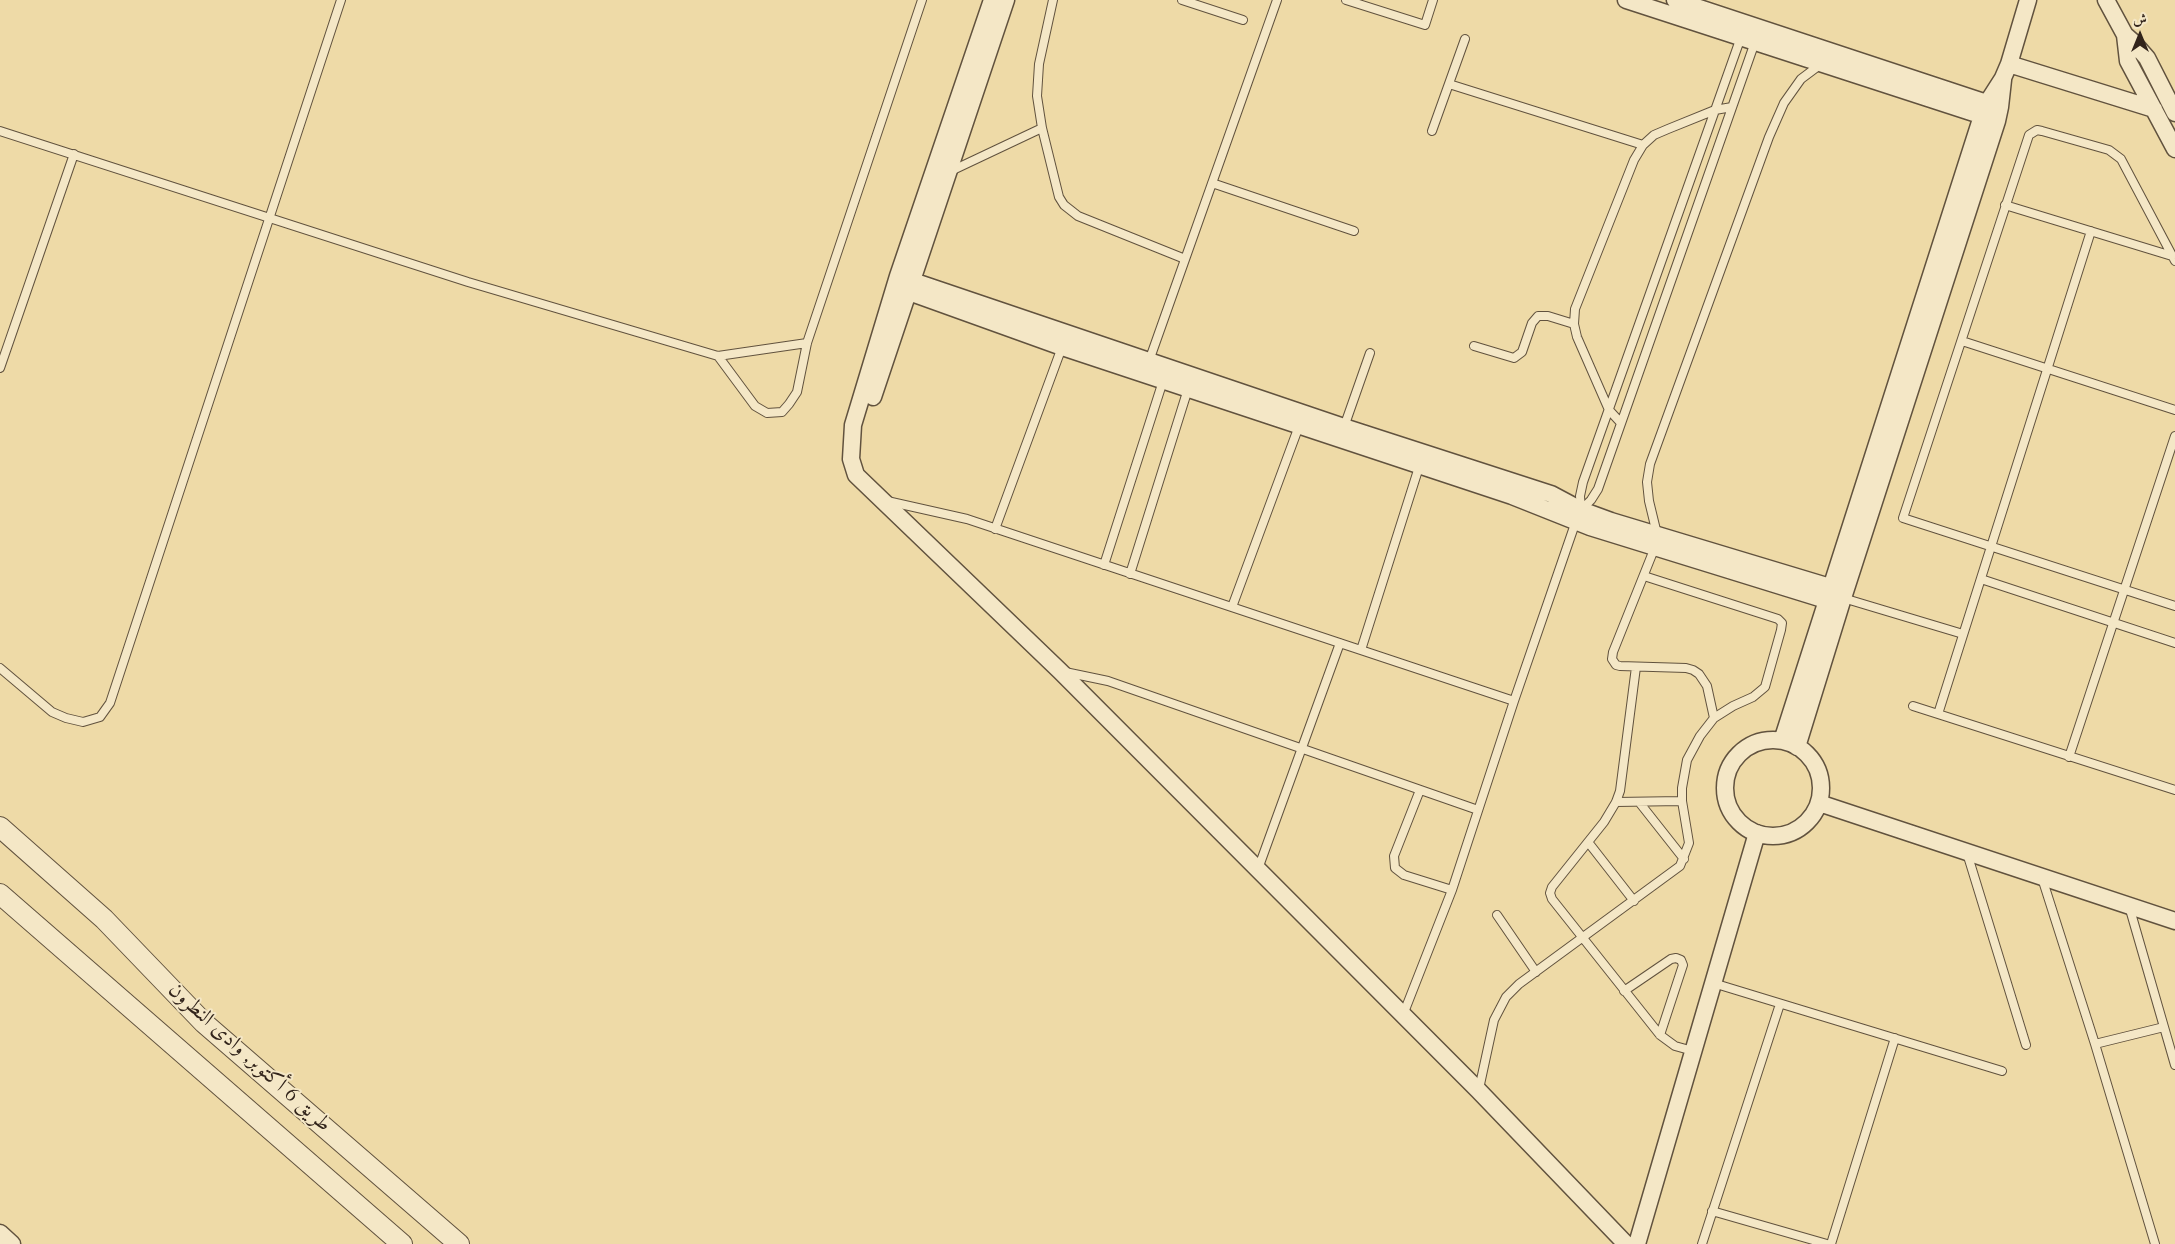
<!DOCTYPE html>
<meta charset="utf-8">
<style>
body{margin:0}
#map{position:relative;width:2175px;height:1244px;overflow:hidden;background:#eedaa7;font-family:Cardo,Amiri,serif}
canvas{display:block}
.north{position:absolute;left:2115px;top:10px;width:50px;height:50px;-webkit-text-stroke:4px #f4e7c6;paint-order:stroke;rotate:0deg;font-size:14px;font-weight:700;line-height:20px;text-align:center;color:#32241b}
.north::after{content:'';display:block;margin:auto;width:18px;height:22px;background:#32241b;clip-path:polygon(50% 0,100% 100%,50% 72%,0 100%)}
</style>
<div id="map">
<canvas width="2175" height="1244"></canvas>
<div class="north">ش</div>
</div>
<script>
const ctx = document.querySelector('canvas').getContext('2d');
ctx.lineJoin = 'round';
function poly(rows) {
  const path = new Path2D();
  for (const r of rows) {
    if (r.length === 3) {
      path.moveTo(r[0] + r[2], r[1]);
      path.arc(r[0], r[1], r[2], 0, 2 * Math.PI);
      continue;
    }
    path.moveTo(r[0], r[1]);
    for (let i = 2; i < r.length; i += 2) path.lineTo(r[i], r[i + 1]);
  }
  return path;
}
function trace(path, color, width, dash) {
  ctx.strokeStyle = color;
  ctx.lineWidth = width;
  ctx.lineCap = dash ? 'butt' : 'round';
  ctx.setLineDash(dash || []);
  ctx.stroke(path);
}
function drawText(font, color, halo, rows, align = 'center') {
  ctx.font = font + ' Cardo,Amiri,serif';
  ctx.lineWidth = 4;
  ctx.setLineDash([]);
  ctx.textBaseline = 'middle';
  ctx.strokeStyle = halo;
  ctx.fillStyle = color;
  for (const [text, x, y, turn = 0] of rows) {
    ctx.save();
    ctx.translate(x, y);
    ctx.rotate((+turn || 0) * Math.PI / 180);
    ctx.textAlign = isNaN(turn) ? turn : align;
    if (halo) ctx.strokeText(text, 0, 0);
    ctx.fillText(text, 0, 0);
    ctx.restore();
  }
}
const service = poly([
 [1053,0,1039,64,1037,96,1042,128,1059,197,1064,205,1078,216,1185,259],
 [1182,0,1243,20],
 [1346,0,1425,25,1433,0],
 [1449,84,1643,145],
 [0,131,468,282,718,356,807,343],
 [1432,131,1465,39],
 [951,171,1042,128],
 [1212,183,1354,231],
 [2005,205,2172,256],
 [2175,261,2121,159,2109,150,2042,131,2037,130,2029,135,1903,518,2175,606],
 [1962,341,2175,410],
 [1474,346,1514,358,1522,352,1532,323,1538,316,1548,316,1574,324],
 [718,356,755,406,767,413,782,412,789,404,797,392,807,343,922,0],
 [1149,361,1277,0],
 [0,368,74,154],
 [1621,423,1609,410,1577,337,1574,324,1575,309,1634,160,1643,145,1654,135,1668,129,1715,110,1732,107],
 [1344,427,1370,353],
 [887,501,967,519,1514,701],
 [1581,510,1591,500,1598,489,1755,42],
 [1581,510,1580,496,1583,482,1741,37],
 [995,529,1062,347],
 [1657,534,1649,501,1647,482,1650,464,1769,137,1784,103,1801,79,1821,64],
 [1655,547,1613,652,1612,659,1616,665,1620,666,1686,668,1693,670,1699,674,1707,686,1714,718],
 [1104,565,1163,381],
 [1130,574,1188,389],
 [1981,579,2175,643],
 [1843,598,1963,634],
 [1232,607,1299,426],
 [1361,650,1419,467],
 [1636,667,1620,791,1616,802,1604,822,1552,887,1550,893,1552,899,1660,1035,1675,1046,1693,1051],
 [0,668,52,712,66,718,83,722,100,717,110,703,341,0],
 [1065,672,1108,681,1478,810],
 [1913,706,2175,790],
 [1938,714,2091,231],
 [2069,757,2175,436],
 [1420,790,1394,856,1395,868,1404,875,1452,890],
 [1616,802,1682,801],
 [1639,802,1684,859],
 [1588,842,1634,901],
 [1967,853,2026,1045],
 [1258,869,1340,643],
 [2042,878,2095,1044,2155,1244],
 [2129,906,2175,1065],
 [1497,915,1536,972],
 [1713,983,2002,1071],
 [1624,991,1671,959,1676,958,1681,960,1683,965,1660,1035],
 [1403,1015,1452,890,1514,701,1576,521],
 [2095,1044,2164,1027],
 [1479,1089,1494,1020,1506,997,1519,984,1680,866,1689,843,1682,801,1682,788,1687,760,1700,736,1714,718,1733,706,1753,697,1765,687,1781,630,1782,623,1778,619,1644,576],
 [1712,1211,1827,1244],
 [1702,1244,1780,1004],
 [1831,1244,1895,1038]
]);
const minor = poly([
 [992,0,898,276,853,425,851,459,856,475,1060,671,1478,1090,1626,1244],
 [1626,0,1992,119],
 [1675,0,1996,106],
 [2106,0,2125,35,2133,42,2147,58,2175,113],
 [2125,35,2128,61,2175,149],
 [2009,64,2154,109],
 [895,287,1062,347,1512,496,1590,527,1826,600,1843,598,1830,587,1611,521,1581,510,1551,494,1344,427,898,276],
 [873,397,1006,0],
 [1773,788,48],
 [1782,741,1982,116,1987,103,2003,78,2009,64,2028,0],
 [1797,747,1843,598,1997,121,2000,107,2003,80],
 [1819,803,2175,921],
 [0,1233,12,1244],
 [1637,1244,1757,833]
]);
const tertiary = poly([
 [0,827,104,919,204,1023,459,1244],
 [0,894,402,1244]
]);
const streetNames = [
 ["طريق 6 أكتوبر, وادى النطرون",249,1058,42]
];
trace(service, '#61523e', 10);
trace(minor, '#61523e', 19);
trace(tertiary, '#61523e', 22);
trace(service, '#f4e7c6', 8);
trace(minor, '#f4e7c6', 16);
trace(tertiary, '#f4e7c6', 20);
drawText('21px', '#32241b', '#f4e7c6', streetNames);
</script>
